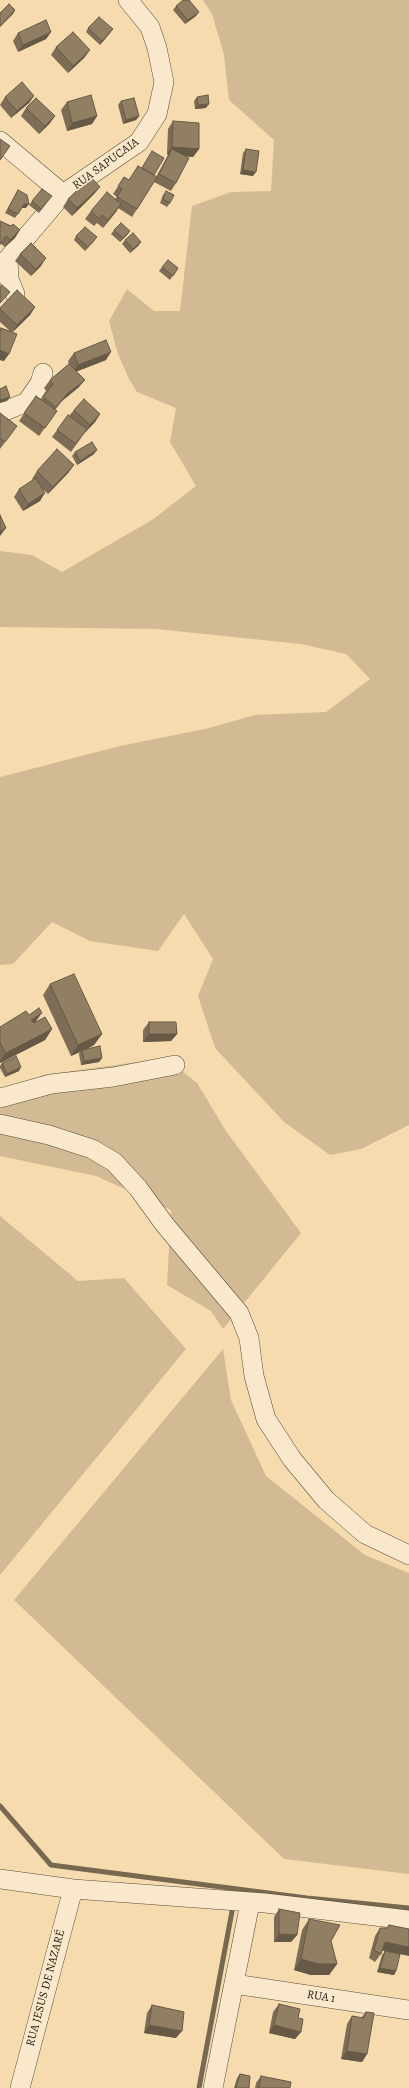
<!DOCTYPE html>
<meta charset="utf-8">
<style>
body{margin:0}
canvas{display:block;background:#f6dbaf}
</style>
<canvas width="409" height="2088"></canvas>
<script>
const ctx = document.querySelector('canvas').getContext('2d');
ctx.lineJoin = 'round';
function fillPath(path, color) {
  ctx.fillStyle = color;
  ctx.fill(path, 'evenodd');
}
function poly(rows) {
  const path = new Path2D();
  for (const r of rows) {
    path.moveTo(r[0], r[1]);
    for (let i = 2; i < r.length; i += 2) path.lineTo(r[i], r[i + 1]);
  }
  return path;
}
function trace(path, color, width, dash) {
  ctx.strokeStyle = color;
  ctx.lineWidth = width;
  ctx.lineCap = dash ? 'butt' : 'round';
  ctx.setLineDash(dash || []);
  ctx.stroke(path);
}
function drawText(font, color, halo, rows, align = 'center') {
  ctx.font = font + ' Alegreya,serif';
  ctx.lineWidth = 3.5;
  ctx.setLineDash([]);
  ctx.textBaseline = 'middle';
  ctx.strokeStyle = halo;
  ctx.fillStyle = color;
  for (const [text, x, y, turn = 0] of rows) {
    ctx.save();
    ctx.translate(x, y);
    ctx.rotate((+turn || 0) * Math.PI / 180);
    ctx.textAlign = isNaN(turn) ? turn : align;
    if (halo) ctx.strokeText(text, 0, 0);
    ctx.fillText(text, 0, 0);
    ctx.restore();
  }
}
const green = poly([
 [203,0,409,0,409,1125,361,1149,330,1155,284,1122,215,1048,198,996,213,959,184,914,158,951,90,941,52,922,13,964,0,965,0,777,120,746,205,729,255,715,326,712,370,679,346,654,301,644,156,629,0,627,0,551,32,555,62,572,152,520,196,486,170,442,176,408,137,392,129,379,118,354,109,321,127,289,154,311,180,311,192,206,231,192,271,191,274,140,229,100,224,55,212,14],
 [166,1058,197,1083,226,1131,301,1233,223,1329,211,1311,167,1285,171,1210,96,1176,0,1156,0,1095,43,1075],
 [0,1216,78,1281,124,1278,186,1349,0,1575],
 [223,1349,231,1400,266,1476,365,1555,409,1573,409,1874,284,1859,14,1600]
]);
const stream = poly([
 [0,1806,51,1865,307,1898,409,1908],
 [199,2088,233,1906]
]);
const street = poly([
 [0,141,63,194],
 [8,259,9,279,15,294],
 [0,268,63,194,139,142,157,114,164,82,157,48,150,27,128,0],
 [0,413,27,402,40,383,43,373],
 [0,1098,51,1084,113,1077,175,1065],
 [0,1124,49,1135,92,1149,114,1162,138,1188,165,1225,239,1313,249,1338,254,1376,266,1419,292,1459,326,1500,365,1534,409,1555],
 [0,1879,73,1889,265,1903,409,1920],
 [234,1984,409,2010],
 [20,2088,73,1889],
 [213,2088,250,1903]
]);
const wall = poly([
 [176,6,196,16,185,24,173,10],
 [88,28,110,33,100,45,86,32],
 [51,32,46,39,18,52,13,41,18,33],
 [56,47,90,50,84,58,68,73,51,55],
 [34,96,29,103,11,118,0,105,5,97],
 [197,97,206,108,195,109,194,101],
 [121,101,139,116,136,120,123,124,118,105],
 [67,102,97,116,92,124,67,131,61,110],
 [26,108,55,116,50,123,39,134,21,116],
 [173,121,199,149,193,157,186,156,176,183,171,191,154,182,132,217,118,208,103,228,97,223,94,226,85,219,91,211,115,199,117,197,113,194,124,177,129,180,138,166,142,168,152,151,154,175,156,177,168,155,167,154,168,129],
 [246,149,253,176,240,174,243,153],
 [100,187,94,194,72,216,63,207,68,199],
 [18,190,26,208,22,208,15,218,5,213],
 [166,191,170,203,167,207,160,203,163,195],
 [49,200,39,213,29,205,32,201],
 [0,221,11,226,15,238,5,247,1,244,0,245],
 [114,230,130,231,127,235,120,242,111,234],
 [76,236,94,241,85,251,74,240],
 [125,240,141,242,138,246,130,253,122,244],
 [20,254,41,266,31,276,15,261],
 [162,267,178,268,170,280,159,271],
 [35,307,30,315,12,332,4,361,0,360,0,330,1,328,10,331,0,322,0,308],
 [74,353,106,360,77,371,79,387,62,401,55,410,57,411,39,436,19,421,36,396,41,400,47,392,44,388,50,380,69,364,68,361],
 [74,410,100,414,95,422,85,432,71,452,52,437,68,415,69,416],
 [0,413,17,426,0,449],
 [75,452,94,454,77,465,72,456],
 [37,471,69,472,48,494,44,490,40,501,23,511,14,497,19,489,33,480,32,479],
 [50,984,102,1034,94,1045,87,1049,102,1058,99,1062,81,1065,79,1054,80,1052,71,1056,43,995],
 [149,1022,177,1034,171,1041,143,1042,143,1030],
 [35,1023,52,1029,45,1040,0,1063,0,1027],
 [2,1063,19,1071,5,1077,0,1068,0,1066],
 [279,1909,297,1935,291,1942,274,1942,274,1917],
 [309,1919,331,1941,337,1964,329,1975,311,1975,294,1970,302,1930],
 [389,1925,381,1954,375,1962,369,1958,375,1936,380,1928,387,1928],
 [385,1951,396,1971,394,1975,377,1972,382,1955],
 [279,2004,301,2032,295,2039,269,2033,273,2012],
 [152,2005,176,2038,144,2033,147,2013],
 [366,2012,367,2054,362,2062,341,2059,347,2024,352,2016,361,2018],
 [240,2074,249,2088,234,2088,237,2078],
 [261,2076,290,2088,255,2088,256,2083]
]);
const shadedWall = poly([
 [15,10,13,14,0,27,0,26],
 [199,12,196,16,185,24,188,20],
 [113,29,110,33,100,45,102,41],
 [51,32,46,39,18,52,23,45],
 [90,50,84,58,68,73,73,66],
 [34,96,29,103,11,118,17,111],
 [209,104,206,108,195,109,198,105],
 [55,116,50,123,39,134,45,126],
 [97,116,92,124,67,131,72,123],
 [139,116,136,120,123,124,126,120],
 [172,147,199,149,193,157,169,155,172,149,168,155,167,154],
 [243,170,256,172,253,176,240,174],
 [100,187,94,194,72,216,77,208],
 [24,204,29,204,26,208,21,208],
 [121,204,116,212,103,228,108,220],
 [20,230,15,238,5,247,10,240],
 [130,231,127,235,120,242,123,238],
 [97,237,94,241,85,251,88,247],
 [141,242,138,246,130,253,133,249],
 [46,258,41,266,31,276,36,269],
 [35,307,30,315,12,333,17,325],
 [0,350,9,354,4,361,0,360],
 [111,352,106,360,73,373,78,365],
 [85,380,79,387,62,401,51,415,68,393],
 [10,397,7,401,0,403,0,400],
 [100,414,95,422,85,433,90,425],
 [97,450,94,454,77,465,80,461],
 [74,465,69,472,48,494,53,487],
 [45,493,40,501,23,511,28,504],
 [6,528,0,536,0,531],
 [42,1013,34,1024,31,1020],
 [52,1029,45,1040,0,1063,0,1061,6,1053],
 [102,1034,94,1045,82,1051,82,1050,80,1052,71,1056,78,1045],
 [149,1034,177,1034,171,1041,143,1042],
 [102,1058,99,1062,81,1065,84,1061],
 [21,1067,19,1071,5,1077,7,1074],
 [279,1934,297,1935,291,1942,274,1942],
 [385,1942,409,1947,409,1956,380,1950],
 [301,1959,337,1964,329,1975,311,1975,294,1970],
 [380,1968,396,1971,394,1975,377,1972],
 [149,2025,182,2031,176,2038,144,2033],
 [274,2025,301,2032,295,2039,269,2033],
 [347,2051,367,2054,362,2062,341,2059]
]);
const building = poly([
 [183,0,189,0,199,12,188,20,176,6,183,0],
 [9,4,15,10,0,26,0,13,9,4],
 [99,17,113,29,102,41,88,28,99,17],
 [46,20,51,32,23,45,18,33,46,20],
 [73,32,90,50,73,66,56,47,73,32],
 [22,82,34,96,17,111,5,97,22,82],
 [91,95,97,116,72,123,67,102,91,95],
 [208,95,209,104,198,105,197,97,208,95],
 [36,98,55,116,45,126,26,108,36,98],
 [134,98,139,116,126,120,121,101,134,98],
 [173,121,199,123,199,149,172,147,173,121],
 [0,139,10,146,0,160,0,139],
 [172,149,189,158,176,183,159,174,172,149],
 [246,149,259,151,256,172,243,170,246,149],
 [152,151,164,158,154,175,142,168,152,151],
 [138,166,157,177,137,209,117,197,122,189,118,186,124,177,129,180,138,166],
 [91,177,100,187,77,208,68,199,91,177],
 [42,189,52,196,41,209,32,201,42,189],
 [18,190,27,195,29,204,24,204,18,214,8,209,18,190],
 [166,191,174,195,170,203,163,199,166,191],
 [107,192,121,204,108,220,102,215,99,219,91,211,107,192],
 [0,221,11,226,13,224,20,230,10,240,6,236,1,243,0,243,0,221],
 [121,223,130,231,123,238,114,230,121,223],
 [85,227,97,237,88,247,76,236,85,227],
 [133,233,141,242,133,249,125,240,133,233],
 [31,243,46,258,36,269,20,254,31,243],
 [168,260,178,268,173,276,162,267,168,260],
 [2,285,10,292,0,303,0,287,2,285],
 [17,290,35,307,17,325,0,309,0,308,17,290],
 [1,328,17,334,9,354,0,350,0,331,1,328],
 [106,340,111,352,78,365,74,353,106,340],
 [69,364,85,380,68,393,56,407,43,397,53,384,50,380,69,364],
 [6,386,10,397,0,400,0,389,6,386],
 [36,396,57,411,45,428,24,413,36,396],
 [84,399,100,414,90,425,74,410,84,399],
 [0,413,17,426,5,442,0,438,0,413],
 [68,415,87,429,76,444,57,430,68,415],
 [92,442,97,450,80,461,75,452,92,442],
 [57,449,74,465,53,487,37,471,57,449],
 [36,478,45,493,28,504,19,489,36,478],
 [0,515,6,528,0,531,0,515],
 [74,974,102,1034,78,1045,50,984,74,974],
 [39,1008,42,1013,31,1020,34,1023,45,1017,52,1029,6,1053,0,1043,0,1027,26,1011,29,1015,39,1008],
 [149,1022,176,1022,177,1034,149,1034,149,1022],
 [100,1046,102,1058,84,1061,82,1050,100,1046],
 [16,1056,21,1067,7,1074,2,1063,16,1056],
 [279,1909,300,1913,297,1935,279,1934,279,1909],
 [309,1919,340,1925,331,1941,337,1964,319,1964,301,1959,309,1919],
 [389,1925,409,1929,409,1947,385,1942,381,1954,374,1950,380,1928,387,1928,389,1925],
 [385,1951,400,1954,396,1971,380,1968,385,1951],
 [279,2004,300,2009,298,2018,303,2019,301,2032,274,2025,279,2004],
 [152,2005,184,2012,182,2031,149,2025,152,2005],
 [366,2012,374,2013,367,2054,347,2051,352,2016,364,2018,366,2012],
 [240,2074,250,2076,249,2088,236,2088,240,2074],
 [261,2076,291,2082,290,2088,259,2088,261,2076]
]);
const streetNames = [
 ["RUA SAPUCAIA",106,164,-36],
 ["RUA JESUS DE NAZARÉ",46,1988,-75],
 ["RUA 1",321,1997,9]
];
fillPath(green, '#d2bb94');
trace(stream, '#776850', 5);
trace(street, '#584c39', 20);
trace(street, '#f9e8cb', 19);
fillPath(wall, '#7d6d56');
fillPath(shadedWall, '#665946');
fillPath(building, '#917f64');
trace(building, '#665946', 1);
drawText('12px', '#241c12', '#f9e8cb', streetNames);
</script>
